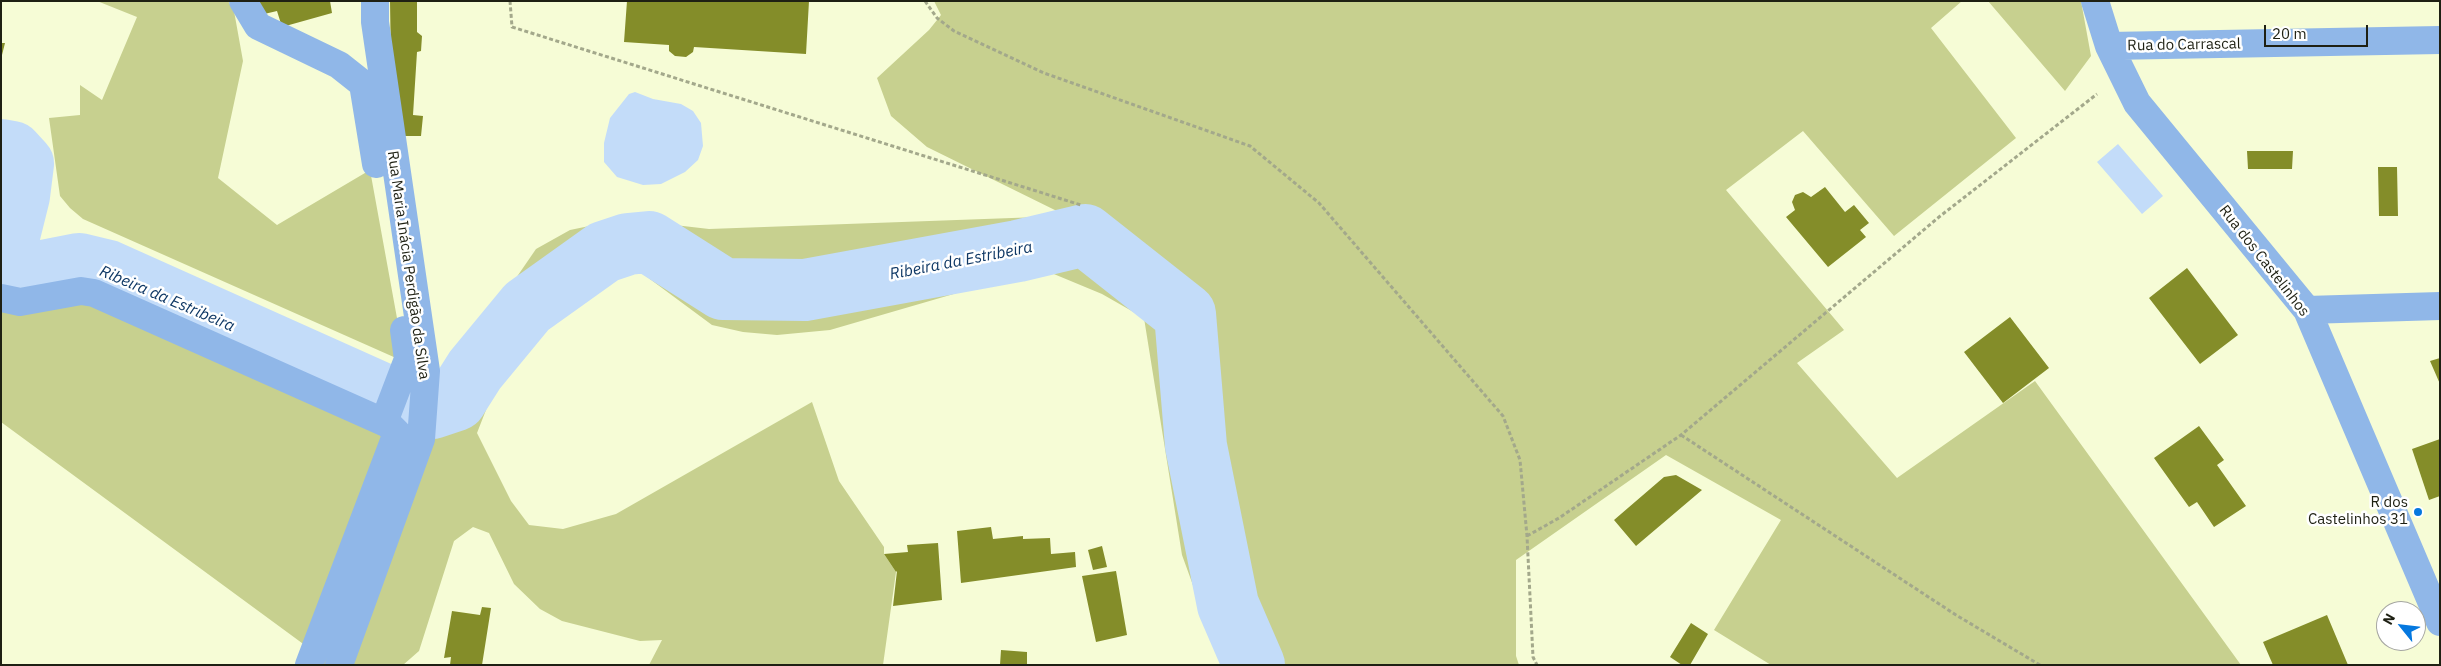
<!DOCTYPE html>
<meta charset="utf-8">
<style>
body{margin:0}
#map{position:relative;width:2441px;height:666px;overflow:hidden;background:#f6fcd6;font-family:"IBM Plex Sans",sans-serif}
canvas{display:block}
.frame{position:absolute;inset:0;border:2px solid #1e2013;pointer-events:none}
.north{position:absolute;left:2376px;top:601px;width:50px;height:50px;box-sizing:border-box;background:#fff;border:1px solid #a5a6a1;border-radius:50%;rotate:299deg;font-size:14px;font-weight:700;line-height:20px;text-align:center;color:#1e2013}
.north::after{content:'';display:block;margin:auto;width:18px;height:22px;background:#0578df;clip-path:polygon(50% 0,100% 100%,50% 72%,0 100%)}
.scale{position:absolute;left:2264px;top:25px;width:104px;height:22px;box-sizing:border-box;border:2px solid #1e2013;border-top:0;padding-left:6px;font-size:15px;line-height:18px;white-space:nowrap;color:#1e2013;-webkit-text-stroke:4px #fff;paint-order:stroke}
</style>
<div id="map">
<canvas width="2441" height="666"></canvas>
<div class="frame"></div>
<div class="north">N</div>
<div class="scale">20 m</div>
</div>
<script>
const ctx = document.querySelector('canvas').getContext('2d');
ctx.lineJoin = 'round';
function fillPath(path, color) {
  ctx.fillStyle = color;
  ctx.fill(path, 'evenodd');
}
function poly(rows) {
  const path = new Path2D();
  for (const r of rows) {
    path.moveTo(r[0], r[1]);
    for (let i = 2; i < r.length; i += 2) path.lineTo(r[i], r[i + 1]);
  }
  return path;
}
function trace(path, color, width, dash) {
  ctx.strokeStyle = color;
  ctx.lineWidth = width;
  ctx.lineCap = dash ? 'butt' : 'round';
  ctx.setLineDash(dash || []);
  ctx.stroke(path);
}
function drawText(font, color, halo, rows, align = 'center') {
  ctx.font = font + ' "IBM Plex Sans",sans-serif';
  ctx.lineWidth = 5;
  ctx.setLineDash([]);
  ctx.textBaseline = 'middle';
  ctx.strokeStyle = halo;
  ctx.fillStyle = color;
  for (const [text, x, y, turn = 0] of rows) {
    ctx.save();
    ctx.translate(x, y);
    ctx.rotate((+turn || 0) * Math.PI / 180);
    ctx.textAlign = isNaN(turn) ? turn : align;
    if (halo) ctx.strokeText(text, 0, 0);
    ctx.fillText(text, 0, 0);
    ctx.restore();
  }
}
const green = poly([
 [97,1,228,1,234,11,243,61,218,178,277,225,370,170,405,362,83,219,70,208,60,196,49,118,80,115,80,85,102,100,137,17],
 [934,1,1962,1,1931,28,2016,138,1894,236,1803,131,1726,190,1844,330,1797,363,1897,478,2035,381,2241,665,1771,665,1714,630,1781,520,1666,455,1516,560,1516,656,1519,665,1222,665,1182,555,1144,318,1102,294,1049,272,1012,277,830,330,777,335,743,332,712,325,635,268,606,266,530,321,481,387,493,392,477,433,511,501,529,525,563,529,616,514,812,402,839,481,884,547,884,554,896,572,883,665,649,665,662,640,640,641,562,621,540,609,514,584,489,533,473,527,454,541,419,651,403,665,321,665,369,536,414,391,438,374,448,377,536,249,570,230,623,219,709,229,1067,216,927,147,891,116,877,78,929,30,941,15],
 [1988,1,2081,1,2091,56,2065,91],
 [86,297,390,438,306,646,1,422,1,311]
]);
const water = poly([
 [635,92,653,99,681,104,693,111,701,123,703,146,698,160,685,172,661,184,643,185,617,177,604,162,604,143,610,118,629,94],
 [2118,144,2163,196,2142,214,2097,162]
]);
const river = poly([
 [1,150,12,152,23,164,19,196,4,256,11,267,28,274,79,264,108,271,387,396],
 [432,408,456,400,475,370,527,307,604,252,628,244,649,242,723,289,805,290,1018,251,1085,235,1185,314,1196,446,1228,605,1254,665]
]);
const building = poly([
 [256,1,330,1,332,13,282,27,277,11,260,15],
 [390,1,417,1,417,32,422,36,421,51,417,52,413,115,423,116,421,136,401,136,391,64],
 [627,1,809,1,806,54,694,47,693,52,686,57,675,56,669,51,669,45,624,42],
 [1,43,5,43,2,55,1,54],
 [2247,151,2293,151,2292,169,2248,169],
 [2378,167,2397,167,2398,216,2379,216],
 [1825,187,1845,212,1854,205,1869,223,1860,230,1866,237,1828,267,1786,217,1795,210,1792,202,1795,195,1803,192,1811,197],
 [2187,268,2238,335,2200,364,2149,298],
 [2010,317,2049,368,2003,403,1964,352],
 [2440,358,2440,384,2430,361],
 [2199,426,2224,460,2217,465,2246,506,2214,527,2197,502,2189,507,2154,458],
 [2440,439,2440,496,2429,500,2412,449],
 [1676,475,1702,490,1636,546,1614,520,1664,477],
 [991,527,993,539,1023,536,1023,539,1050,538,1051,554,1075,552,1076,567,961,583,957,531],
 [938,543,942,600,893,606,897,571,896,572,884,554,908,552,907,545],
 [1102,546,1107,567,1093,570,1088,550],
 [1116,571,1127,635,1096,642,1082,576],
 [482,607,491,608,482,665,450,665,451,657,444,658,452,611,480,615],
 [2327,615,2348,665,2273,665,2263,642],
 [1691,623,1708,634,1690,665,1682,665,1670,657],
 [1001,650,1027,652,1027,665,1000,665]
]);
const path = poly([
 [510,1,512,27,1081,205],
 [925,1,937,18,954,31,1044,73,1250,146,1319,203,1503,416,1520,460,1527,536,1533,657,1537,665],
 [1681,435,1956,615,2040,665],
 [1527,536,1559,518,1681,435,1939,217,2097,94]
]);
const minor = poly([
 [243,1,258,26,339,65,363,84,376,164],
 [2095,1,2109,46,2137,103,2307,310,2440,622],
 [2109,46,2440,40],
 [1,298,20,302,81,291,94,293,388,424,397,433,309,665],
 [2307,310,2440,306],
 [384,422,408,359,404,330],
 [339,665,421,439,426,371,375,22,375,1]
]);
const markers = [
 [2418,512,5,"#0578df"]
];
const streetNames = [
 ["Rua do Carrascal",2184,45,-1],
 ["Rua dos Castelinhos",2264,261,52],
 ["Rua Maria Inácia Perdigão da Silva",408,265,82]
];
const poiNames = [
 ["R dos",2408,503],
 ["Castelinhos 31",2408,520]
];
const waterNames = [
 ["Ribeira da Estribeira",961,261,-11],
 ["Ribeira da Estribeira",167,299,23]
];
fillPath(green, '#c7d08f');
fillPath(water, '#c3dcf9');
trace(river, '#c3dcf9', 62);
fillPath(building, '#848d29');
trace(path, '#a3a88b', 3, [4, 2.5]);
trace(minor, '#90b7e8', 28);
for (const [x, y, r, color] of markers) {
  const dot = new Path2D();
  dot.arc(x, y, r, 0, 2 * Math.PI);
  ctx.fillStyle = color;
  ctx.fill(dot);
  trace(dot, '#fff', 2);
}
drawText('15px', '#1e2013', '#fff', streetNames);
drawText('15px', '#1e2013', '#fff', poiNames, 'right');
drawText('italic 16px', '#0f3865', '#fff', waterNames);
</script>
